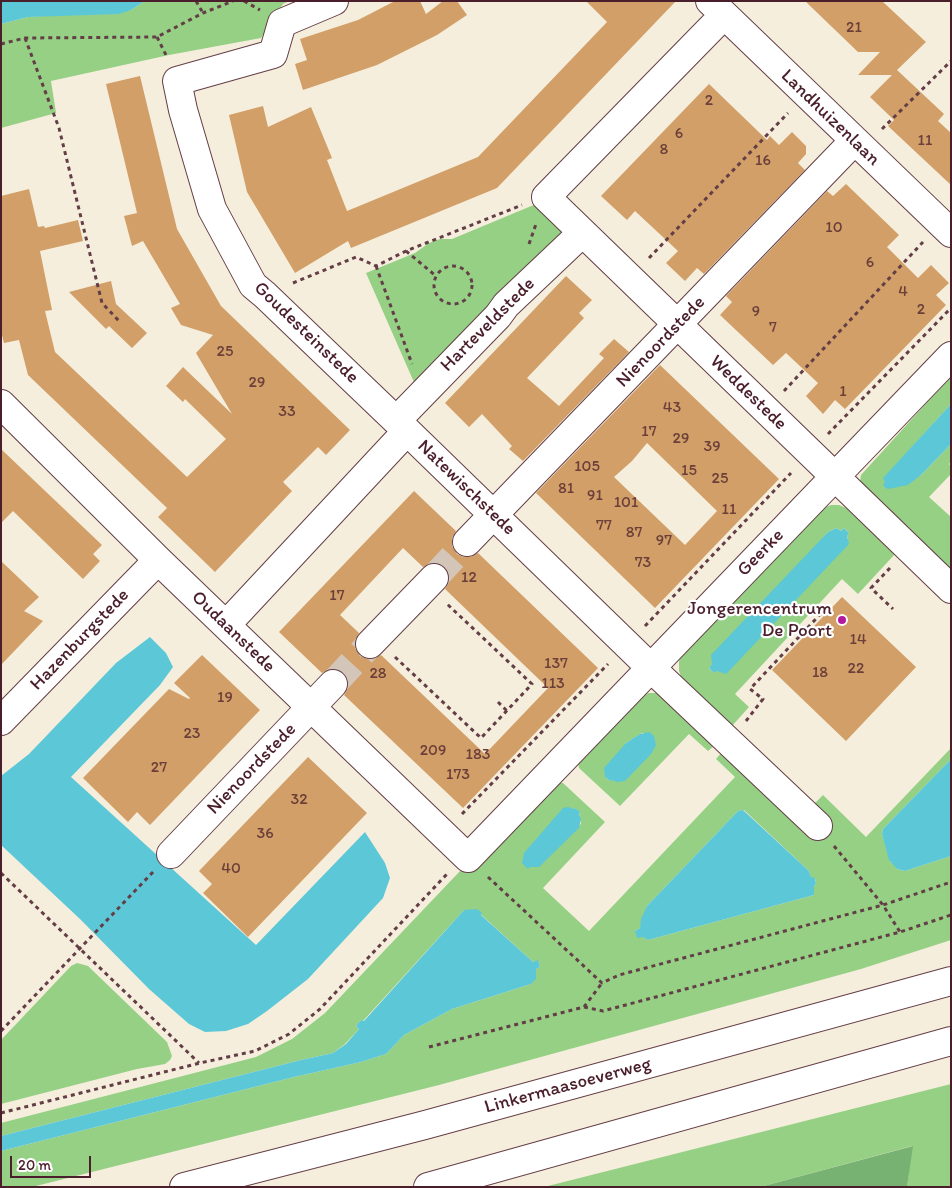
<!DOCTYPE html>
<style>
body{margin:0}
#map{position:relative;width:952px;height:1188px;overflow:hidden;background:#f6eedc;font-family:Itim,sans-serif}
canvas{display:block}
.frame{position:absolute;inset:0;border:2px solid #4a1f2b;pointer-events:none}
.scale{position:absolute;left:10px;top:1156px;width:81px;height:22px;box-sizing:border-box;border:2px solid #4a1f2b;border-top:0;padding-left:6px;font-size:15px;line-height:18px;white-space:nowrap;color:#4a1f2b;-webkit-text-stroke:4px #fff;paint-order:stroke}
</style>
<div id="map">
<canvas width="952" height="1188"></canvas>
<div class="frame"></div>
<div class="scale">20 m</div>
</div>
<script>
const ctx = document.querySelector('canvas').getContext('2d');
ctx.lineJoin = 'round';
function fillPath(path, color) {
  ctx.fillStyle = color;
  ctx.fill(path, 'evenodd');
}
function poly(rows) {
  const path = new Path2D();
  for (const r of rows) {
    if (r.length === 3) {
      path.moveTo(r[0] + r[2], r[1]);
      path.arc(r[0], r[1], r[2], 0, 2 * Math.PI);
      continue;
    }
    path.moveTo(r[0], r[1]);
    for (let i = 2; i < r.length; i += 2) path.lineTo(r[i], r[i + 1]);
  }
  return path;
}
function trace(path, color, width, dash) {
  ctx.strokeStyle = color;
  ctx.lineWidth = width;
  ctx.lineCap = dash ? 'butt' : 'round';
  ctx.setLineDash(dash || []);
  ctx.stroke(path);
}
function drawText(font, color, halo, rows, align = 'center') {
  ctx.font = font + ' Itim,sans-serif';
  ctx.lineWidth = 4.5;
  ctx.setLineDash([]);
  ctx.textBaseline = 'middle';
  ctx.strokeStyle = halo;
  ctx.fillStyle = color;
  for (const [text, x, y, turn = 0] of rows) {
    ctx.save();
    ctx.translate(x, y);
    ctx.rotate((+turn || 0) * Math.PI / 180);
    ctx.textAlign = isNaN(turn) ? turn : align;
    if (halo) ctx.strokeText(text, 0, 0);
    ctx.fillText(text, 0, 0);
    ctx.restore();
  }
}
const green = poly([
 [145,1,289,1,283,4,261,38,169,55,51,81,56,113,1,128,1,24,28,17,131,10],
 [536,204,565,233,417,389,366,273,415,253,429,243,440,239,452,239],
 [951,376,951,404,884,478,885,482,891,488,921,475,951,444,951,462,949,464,951,467,951,474,929,497,951,517,951,574,860,483,861,475],
 [831,505,839,505,846,508,895,554,858,594,842,579,735,694,749,707,732,726,682,679,679,671,679,661,684,652,823,508],
 [837,528,841,531,844,528,849,533,847,536,848,539,714,673,709,668,828,532],
 [649,693,658,693,714,746,708,751,689,734,620,806,579,768,578,762,642,696],
 [642,733,646,733,610,781,605,777,626,743],
 [951,748,951,759,883,829,882,834,891,863,893,863,897,869,905,871,951,856,951,940,861,969,439,1085,32,1187,1,1187,1,1151,294,1077,361,1062,386,1054,404,1035,452,1009,531,984,536,969,540,967,538,961,533,962,476,910,464,910,363,1021,361,1020,356,1026,359,1029,345,1044,333,1053,301,1060,1,1136,1,1123,256,1057,292,1039,325,1013,461,870,470,872,475,870,560,783,563,783,605,822,543,888,589,931,735,777,716,759,722,752,812,806,823,795,866,837],
 [575,808,579,812,581,824,524,860],
 [744,810,809,871,811,878,815,878,816,884,814,886,814,895,648,940,635,931,640,928,647,906,738,811],
 [77,963,88,966,167,1042,172,1056,170,1060,165,1064,137,1069,1,1104,1,1040,71,966],
 [951,1084,951,1187,907,1187,912,1146,760,1187,544,1187]
]);
const forest = poly([
 [913,1146,907,1187,760,1187]
]);
const water = poly([
 [1,1,145,1,131,10,119,14,28,17,1,24],
 [951,404,951,444,921,475,908,485,888,489,886,488,883,485,885,482,883,478],
 [837,528,841,531,844,528,849,533,847,536,849,544,729,671,726,674,717,671,714,673,709,668,712,664,711,655,828,532],
 [150,637,166,653,173,667,160,685,71,777,256,945,365,832,385,863,390,878,383,898,308,979,267,1011,248,1024,226,1031,205,1032,189,1024,149,989,80,919,1,845,1,776,29,754,116,663],
 [649,732,654,736,656,745,651,754,625,781,617,782,612,780,610,781,605,777,604,768,626,743,640,734],
 [951,759,951,856,905,871,897,869,889,860,882,834,883,829],
 [568,807,573,809,575,808,580,812,579,814,581,819,579,828,539,867,530,867,528,869,522,863,524,853,563,808],
 [743,810,809,871,811,877,815,878,816,884,814,886,814,895,648,940,643,937,637,938,635,931,640,928,641,919,647,906,738,811],
 [477,909,482,913,481,915,533,962,538,960,540,967,536,969,536,979,531,984,452,1009,404,1035,386,1054,361,1062,294,1077,1,1151,1,1136,301,1060,333,1053,346,1044,359,1029,356,1026,361,1020,364,1021,464,910]
]);
const building = poly([
 [395,1,420,1,426,14,443,1,457,1,467,15,437,35,377,65,303,90,295,64,307,60,300,39,358,20],
 [586,1,676,1,497,188,351,248,348,241,295,273,247,192,229,115,263,106,268,127,311,107,332,158,327,160,347,211,478,157,607,22],
 [805,1,882,1,926,42,897,70,944,114,938,121,951,133,951,185,888,126,894,120,870,97,892,75,858,75,880,52,858,52],
 [140,76,177,229,221,306,350,430,326,455,318,447,283,482,292,491,215,572,158,517,167,508,28,375,19,340,4,343,1,331,1,196,29,189,38,227,44,226,45,228,78,220,83,241,40,251,52,310,45,311,55,352,187,477,226,439,185,399,183,402,166,386,183,367,232,414,196,353,213,335,181,325,171,308,180,304,143,241,132,246,124,216,137,213,106,84],
 [709,84,767,140,770,136,779,145,792,132,806,146,806,154,798,163,805,170,704,274,697,268,685,281,666,263,678,251,635,211,627,220,601,196],
 [846,184,899,235,887,247,918,278,931,265,949,283,936,295,946,305,845,409,835,400,823,414,806,396,818,383,786,353,773,365,720,315,732,302,726,296,827,191,833,196],
 [566,276,592,300,579,313,584,318,527,378,559,406,604,358,599,354,614,339,629,352,523,461,509,449,512,446,482,414,469,427,445,403],
 [111,281,116,304,147,333,132,348,109,326,106,329,69,292],
 [660,365,779,479,655,608,536,493],
 [647,443,717,511,685,545,614,477,632,461],
 [1,449,102,545,93,554,100,561,83,579,13,511,1,523],
 [414,491,456,531,452,538,452,546,457,554,463,557,471,557,478,553,598,668,463,808,344,695,348,688,348,680,343,672,337,669,329,669,322,673,279,632],
 [403,548,423,567,430,563,437,563,444,566,449,574,449,582,445,589,548,688,485,754,381,655,374,659,367,659,360,656,355,648,355,640,359,633,340,615],
 [1,561,39,597,24,611,43,621,1,665],
 [842,597,916,667,846,741,772,670],
 [202,655,260,710,150,825,137,812,128,822,83,778,169,689,189,699,190,698,174,683],
 [308,757,367,813,248,937,203,893,212,884,199,871]
]);
const streetTunnel = poly([
 [434,578,467,542],
 [333,684,370,644]
]);
const path = poly([
 [196,1,203,13],
 [244,1,260,10],
 [157,37,167,57],
 [25,38,59,128,102,303,119,321],
 [1,44,25,38,157,37,203,13,233,1],
 [882,129,951,61],
 [529,244,536,224],
 [406,251,436,276],
 [649,258,788,113],
 [453,285,19],
 [376,266,412,364],
 [293,283,356,257,376,266,406,251,522,205],
 [784,391,923,242],
 [828,434,951,308],
 [890,568,871,588,893,609],
 [645,626,791,473],
 [395,657,481,738,532,684,446,603],
 [498,702,507,711],
 [746,721,763,699,750,689,828,606],
 [462,814,608,664],
 [834,846,883,905,900,932],
 [1,873,199,1063],
 [488,877,602,983,619,975,883,905,951,882],
 [584,1007,603,1011,900,932,951,915],
 [1,1031,153,872],
 [429,1047,584,1007,602,983],
 [1,1113,200,1063,255,1051,289,1034,320,1009,447,874]
]);
const street = poly([
 [334,1,282,23,273,54,177,81,183,110,212,209,253,285,265,295,407,431],
 [710,1,951,233],
 [724,15,546,197,951,589],
 [1,404,158,560,468,858,951,356],
 [397,420,498,316,506,305,582,233],
 [467,542,854,141],
 [226,625,407,431,651,668,818,826],
 [370,644,434,578],
 [1,721,158,560],
 [171,854,333,684]
]);
const highway = poly([
 [184,1187,425,1125,951,981],
 [428,1187,951,1041]
]);
const markers = [
 [842,620,5,"#b5179e"]
];
const numberNames = [
 ["21",854,28],
 ["2",709,101],
 ["6",679,134],
 ["11",925,141],
 ["8",664,150],
 ["16",763,161],
 ["10",834,228],
 ["6",870,263],
 ["4",903,292],
 ["2",921,310],
 ["9",756,312],
 ["7",773,328],
 ["25",225,352],
 ["29",257,383],
 ["1",843,392],
 ["43",672,408],
 ["33",287,412],
 ["17",649,432],
 ["29",681,439],
 ["39",712,447],
 ["105",587,467],
 ["15",689,471],
 ["25",720,479],
 ["81",566,489],
 ["91",595,496],
 ["101",626,503],
 ["11",729,510],
 ["77",604,526],
 ["87",634,533],
 ["97",664,541],
 ["73",643,563],
 ["12",469,578],
 ["17",337,596],
 ["14",858,640],
 ["137",556,664],
 ["22",856,669],
 ["18",820,673],
 ["28",378,674],
 ["113",553,684],
 ["19",225,698],
 ["23",192,734],
 ["209",433,751],
 ["183",478,755],
 ["27",159,768],
 ["173",458,775],
 ["32",299,800],
 ["36",265,834],
 ["40",231,869]
];
const streetNames = [
 ["Landhuizenlaan",830,118,44],
 ["Harteveldstede",488,325,-45],
 ["Goudesteinstede",306,333,44],
 ["Nienoordstede",661,342,-46],
 ["Weddestede",748,393,44],
 ["Natewischstede",466,488,44],
 ["Geerke",761,553,-46],
 ["Oudaanstede",233,632,44],
 ["Hazenburgstede",80,640,-46],
 ["Nienoordstede",252,769,-46],
 ["Linkermaasoeverweg",568,1086,-15]
];
const poiNames = [
 ["Jongerencentrum",832,609],
 ["De Poort",832,631]
];
fillPath(green, '#95d085');
fillPath(forest, '#78b272');
fillPath(water, '#5cc7d7');
fillPath(building, '#d19f67');
trace(streetTunnel, '#d4c5b9', 28, [28, 14]);
trace(street, '#643e46', 30);
trace(highway, '#643e46', 30);
trace(path, '#643e46', 3, [4, 4]);
trace(street, '#fff', 28);
trace(highway, '#fff', 28);
for (const [x, y, r, color] of markers) {
  const dot = new Path2D();
  dot.arc(x, y, r, 0, 2 * Math.PI);
  ctx.fillStyle = color;
  ctx.fill(dot);
  trace(dot, '#fff', 2);
}
drawText('16px', '#6c3f3a', null, numberNames);
drawText('19px', '#4a1f2b', '#fff', streetNames);
drawText('19px', '#4a1f2b', '#fff', poiNames, 'right');
</script>
